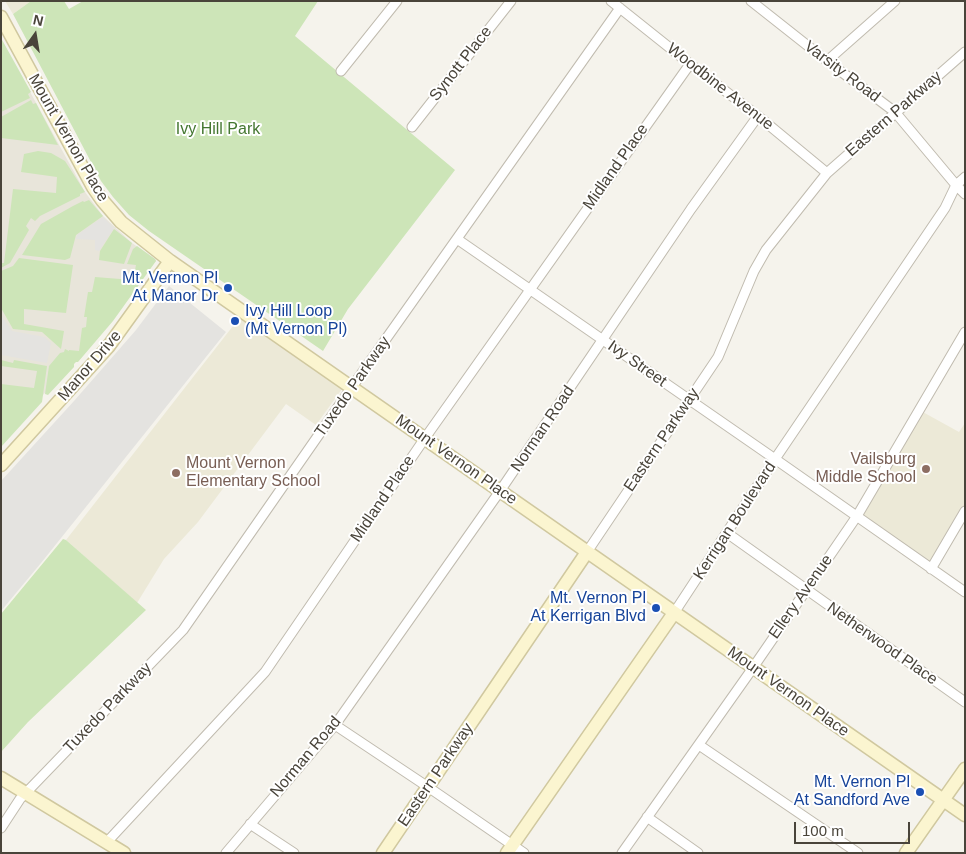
<!DOCTYPE html>
<style>
body{margin:0}
#map{position:relative;width:966px;height:854px;overflow:hidden;background:#f5f3ec;font-family:Arial,sans-serif}
canvas{display:block}
.frame{position:absolute;inset:0;border:2px solid #49443a;pointer-events:none}
.north{position:absolute;left:10px;top:10px;width:50px;height:50px;-webkit-text-stroke:4px #fff;paint-order:stroke;rotate:13deg;font-size:14px;font-weight:700;line-height:20px;text-align:center;color:#49443a}
.north::after{content:'';display:block;margin:auto;width:18px;height:22px;background:#49443a;clip-path:polygon(50% 0,100% 100%,50% 72%,0 100%)}
.scale{position:absolute;left:794px;top:822px;width:116px;height:22px;box-sizing:border-box;border:2px solid #49443a;border-top:0;padding-left:6px;font-size:15px;line-height:18px;white-space:nowrap;color:#49443a;-webkit-text-stroke:4px #fff;paint-order:stroke}
</style>
<div id="map">
<canvas width="966" height="854"></canvas>
<div class="frame"></div>
<div class="north">N</div>
<div class="scale">100 m</div>
</div>
<script>
const ctx = document.querySelector('canvas').getContext('2d');
ctx.lineJoin = 'round';
function fillPath(path, color) {
  ctx.fillStyle = color;
  ctx.fill(path, 'evenodd');
}
function poly(rows) {
  const path = new Path2D();
  for (const r of rows) {
    path.moveTo(r[0], r[1]);
    for (let i = 2; i < r.length; i += 2) path.lineTo(r[i], r[i + 1]);
  }
  return path;
}
function trace(path, color, width, dash) {
  ctx.strokeStyle = color;
  ctx.lineWidth = width;
  ctx.lineCap = dash ? 'butt' : 'round';
  ctx.setLineDash(dash || []);
  ctx.stroke(path);
}
function drawText(font, color, halo, rows, align = 'center') {
  ctx.font = font + ' Arial,sans-serif';
  ctx.lineWidth = 4;
  ctx.setLineDash([]);
  ctx.textBaseline = 'middle';
  ctx.strokeStyle = halo;
  ctx.fillStyle = color;
  for (const [text, x, y, turn = 0] of rows) {
    ctx.save();
    ctx.translate(x, y);
    ctx.rotate((+turn || 0) * Math.PI / 180);
    ctx.textAlign = isNaN(turn) ? turn : align;
    if (halo) ctx.strokeText(text, 0, 0);
    ctx.fillText(text, 0, 0);
    ctx.restore();
  }
}
const residential = poly([
 [1,39,85,192,103,216,132,243,155,259,156,261,1,445]
]);
const education = poly([
 [5,1,31,1,13,14],
 [240,317,342,389,316,425,286,404,198,522,164,559,137,603,66,540],
 [921,411,959,432,965,423,965,507,930,568,861,516]
]);
const green = poly([
 [31,1,64,1,69,9,83,1,318,1,295,36,455,170,348,309,323,351,149,231,129,215,113,197,101,181,13,14],
 [1,38,31,92,28,94,30,98,1,112],
 [31,100,33,104,36,103,58,145,1,138,1,117],
 [38,151,51,153,65,161,85,192,80,194,80,196,40,216,35,221,31,218,26,226,29,230,10,263,1,268,1,263,4,263,13,189,56,193,57,177,21,172,24,154],
 [89,200,103,216,76,235,70,258,65,260,22,255,41,224,73,206,83,201,84,202],
 [114,229,132,243,124,264,99,260,100,251],
 [137,246,155,259,156,261,113,321,78,362,76,362,74,364,74,367,48,395,45,394,49,366,60,353,64,352,65,349,69,351,69,350,79,351,82,328,86,327,87,317,84,317,88,292,92,292,95,277,133,280,136,265,127,264,133,249],
 [19,258,73,265,66,313,24,309,24,324,64,331,61,349,42,332,13,329,1,308,1,271,13,266],
 [1,360,13,363,14,360,47,366,42,402,1,447,1,384,34,388,37,371,1,366],
 [63,539,66,540,146,610,28,722,1,752,1,614]
]);
const parking = poly([
 [103,217,114,228,99,251,95,250,95,240,76,239,77,235],
 [169,286,226,332,41,563,1,611,1,481,74,401,136,330],
 [1,315,12,331,44,337,51,343,47,363,1,355]
]);
const street = poly([
 [611,1,690,64,758,116,827,173],
 [751,1,827,61,895,112,956,185,965,194],
 [827,61,895,1],
 [341,71,397,1],
 [412,127,511,1],
 [457,239,775,459,965,592],
 [727,533,965,702],
 [587,552,718,357,754,271,766,250,827,173,965,52],
 [931,569,965,511],
 [674,613,775,459,945,208,956,185,965,177],
 [335,725,428,787,524,853],
 [699,745,858,853],
 [647,817,698,853],
 [250,824,294,853],
 [1,828,20,799,183,630,352,387,620,8],
 [107,842,265,672,425,438,690,64],
 [226,853,335,725,500,491,691,209,758,116],
 [622,853,750,672,857,516,965,332]
]);
const secondary = poly([
 [1,17,93,187,102,200,121,222,170,261,965,815],
 [1,465,108,347,170,261],
 [1,778,124,853],
 [383,853,587,552],
 [507,853,674,613],
 [906,853,965,769]
]);
const markers = [
 [228,288,5,"#1a4fb4"],
 [235,321,5,"#1a4fb4"],
 [926,469,5,"#8d6e63"],
 [176,473,5,"#8d6e63"],
 [656,608,5,"#1a4fb4"],
 [920,792,5,"#1a4fb4"]
];
const streetNames = [
 ["Synott Place",461,64,-52],
 ["Varsity Road",842,72,37],
 ["Woodbine Avenue",720,87,38],
 ["Eastern Parkway",894,114,-41],
 ["Mount Vernon Place",68,138,60],
 ["Midland Place",616,167,-55],
 ["Ivy Street",637,364,35],
 ["Manor Drive",90,366,-49],
 ["Tuxedo Parkway",353,387,-55],
 ["Norman Road",543,429,-56],
 ["Eastern Parkway",662,440,-56],
 ["Mount Vernon Place",456,460,35],
 ["Midland Place",383,499,-56],
 ["Kerrigan Boulevard",735,521,-57],
 ["Ellery Avenue",801,597,-55],
 ["Netherwood Place",882,644,35],
 ["Mount Vernon Place",788,692,35],
 ["Tuxedo Parkway",108,708,-46],
 ["Norman Road",306,757,-50],
 ["Eastern Parkway",436,775,-56]
];
const parkNames = [
 ["Ivy Hill Park",218,130]
];
const transitNames = [
 ["Mt. Vernon Pl",218,279],
 ["At Manor Dr",218,297],
 ["Ivy Hill Loop",245,312,"left"],
 ["(Mt Vernon Pl)",245,330,"left"],
 ["Mt. Vernon Pl",646,599],
 ["At Kerrigan Blvd",646,617],
 ["Mt. Vernon Pl",910,783],
 ["At Sandford Ave",910,801]
];
const educationNames = [
 ["Vailsburg",916,460],
 ["Middle School",916,478],
 ["Mount Vernon",186,464,"left"],
 ["Elementary School",186,482,"left"]
];
fillPath(residential, '#e8e5da');
fillPath(education, '#ece9d7');
fillPath(green, '#cde5b8');
fillPath(parking, '#e4e3e0');
trace(street, '#c0bbaf', 11);
trace(secondary, '#d0c89f', 15);
trace(street, '#fff', 9);
trace(secondary, '#fbf5d0', 12);
for (const [x, y, r, color] of markers) {
  const dot = new Path2D();
  dot.arc(x, y, r, 0, 2 * Math.PI);
  ctx.fillStyle = color;
  ctx.fill(dot);
  trace(dot, '#fff', 2);
}
drawText('16px', '#49443a', '#fff', streetNames);
drawText('16px', '#447731', '#fff', parkNames);
drawText('16px', '#164399', '#fff', transitNames, 'right');
drawText('16px', '#785e54', '#fff', educationNames, 'right');
</script>
